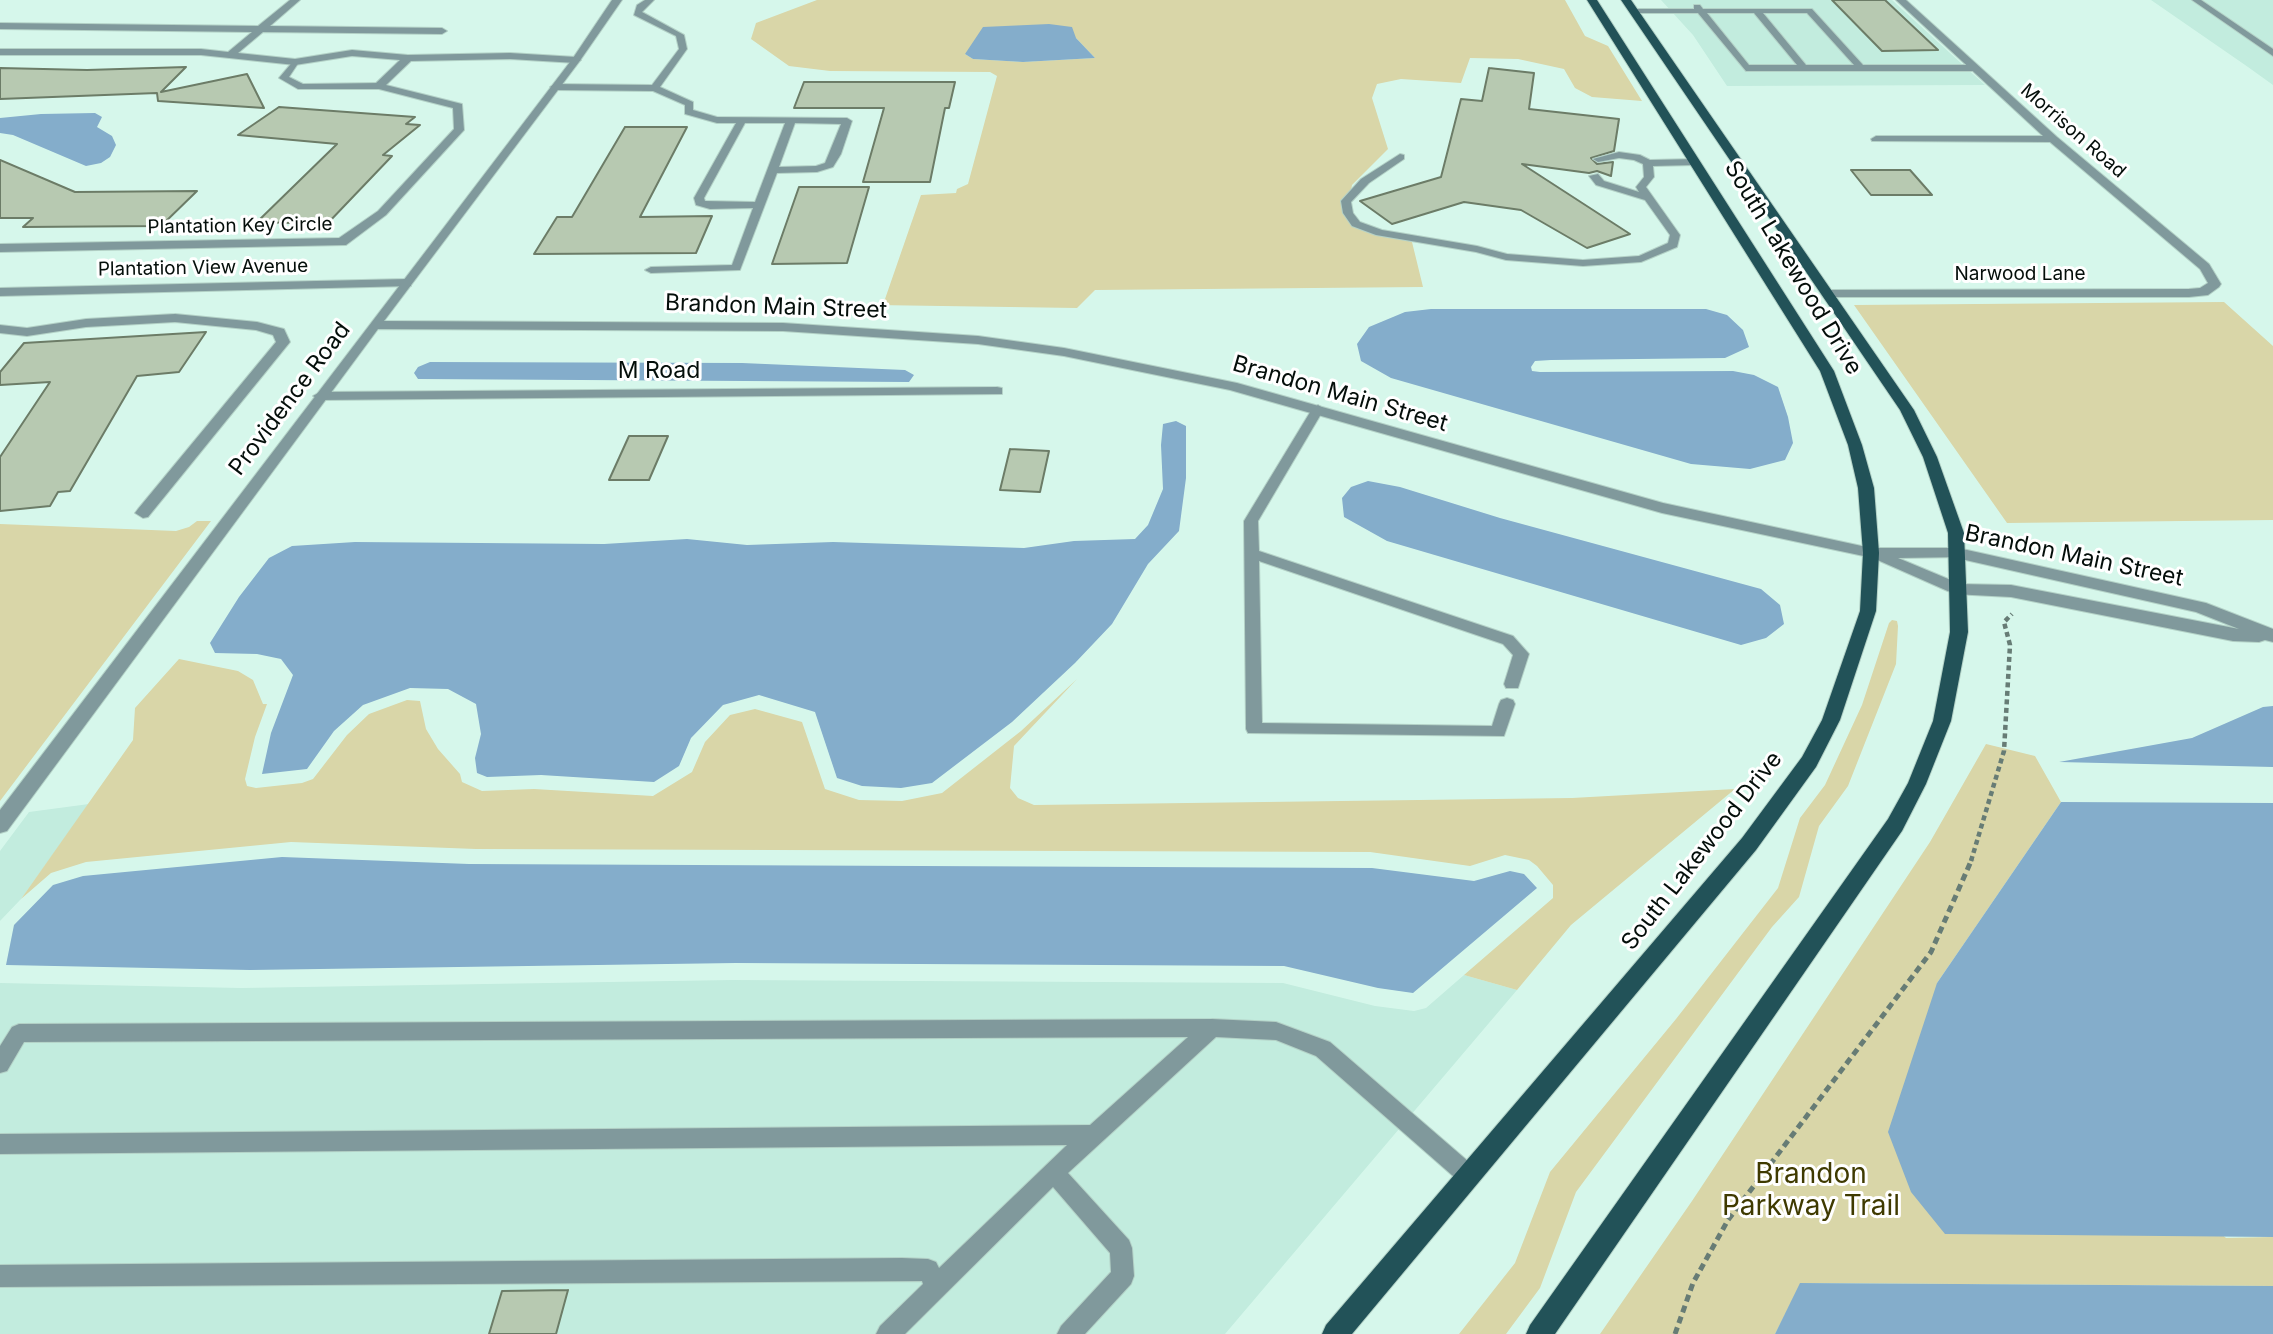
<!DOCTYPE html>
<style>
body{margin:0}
canvas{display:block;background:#d6f7eb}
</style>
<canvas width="2273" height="1334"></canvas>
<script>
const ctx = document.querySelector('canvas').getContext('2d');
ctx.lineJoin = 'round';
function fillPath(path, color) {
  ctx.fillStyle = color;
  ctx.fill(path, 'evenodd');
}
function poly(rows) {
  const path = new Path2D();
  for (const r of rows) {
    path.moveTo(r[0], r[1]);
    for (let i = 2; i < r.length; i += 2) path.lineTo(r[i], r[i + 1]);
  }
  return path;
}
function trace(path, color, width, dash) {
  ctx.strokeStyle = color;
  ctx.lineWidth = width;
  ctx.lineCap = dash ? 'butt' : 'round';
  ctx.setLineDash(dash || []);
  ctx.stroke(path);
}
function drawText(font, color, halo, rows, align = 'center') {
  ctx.font = font + ' Inter,sans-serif';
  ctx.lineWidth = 6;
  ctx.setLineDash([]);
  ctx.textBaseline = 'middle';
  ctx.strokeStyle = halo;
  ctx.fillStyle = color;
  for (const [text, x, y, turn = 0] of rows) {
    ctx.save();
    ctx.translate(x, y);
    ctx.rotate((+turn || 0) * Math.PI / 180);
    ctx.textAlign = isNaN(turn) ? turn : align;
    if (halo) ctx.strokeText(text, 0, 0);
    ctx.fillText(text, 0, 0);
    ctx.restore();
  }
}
const built = poly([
 [1661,0,1892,0,1985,85,1727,86,1693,35],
 [2151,0,2273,0,2273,85,2248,67],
 [89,804,21,899,0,921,0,851,29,812],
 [1464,975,1517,990,1225,1334,0,1334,0,983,241,988,732,980,1283,983,1375,1006,1414,1011,1426,1008]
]);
const green = poly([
 [817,0,1565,0,1585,36,1608,46,1642,101,1592,97,1575,88,1564,69,1518,59,1470,58,1461,83,1401,79,1377,84,1372,98,1388,149,1352,185,1349,202,1355,226,1412,242,1423,287,1095,290,1077,308,875,305,885,299,921,195,956,193,957,189,968,184,997,76,990,72,830,71,789,66,751,39,756,23],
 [1076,38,1095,58,1023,62,973,59,965,54],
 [2224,302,2273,346,2273,520,2007,523,1854,305],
 [197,521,211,521,0,801,0,524,176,531,189,527],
 [1892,620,1897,621,1898,626,1896,664,1848,786,1819,826,1799,897,1772,927,1576,1192,1540,1288,1506,1334,1459,1334,1515,1263,1550,1172,1676,1019,1778,888,1800,818,1825,785,1862,705,1889,623],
 [179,659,238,671,253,680,263,704,267,704,255,737,245,779,247,786,256,788,302,783,313,779,347,735,369,714,407,700,420,701,426,729,438,749,460,774,462,782,482,791,534,789,653,796,692,772,705,742,730,715,755,709,802,722,825,789,859,800,902,801,942,793,1021,731,1077,679,1014,746,1010,788,1018,798,1034,805,1572,798,1735,789,1571,925,1517,990,1464,975,1553,898,1553,885,1537,866,1529,860,1505,855,1470,866,1370,852,476,849,291,842,86,862,51,873,21,899,133,740,135,708],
 [1986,744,2035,756,2061,802,1937,983,2226,1238,2273,1237,2273,1286,1801,1283,1775,1334,1600,1334,1692,1201,1930,842]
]);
const water = poly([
 [1049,24,1072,27,1076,38,1095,58,1023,62,973,59,965,54,983,27],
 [95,113,102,117,97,127,112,136,116,145,110,157,101,163,86,166,13,135,0,133,0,118,41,114],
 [1431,309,1706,309,1727,315,1743,330,1749,347,1725,358,1551,360,1535,361,1531,367,1532,371,1540,372,1733,371,1754,375,1778,387,1788,417,1793,443,1785,460,1750,469,1691,464,1391,378,1361,361,1357,344,1369,327,1405,312],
 [430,362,742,363,905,370,914,375,909,382,418,379,414,373,418,367],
 [1176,421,1186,426,1186,478,1179,531,1148,564,1112,624,1075,663,1012,722,932,783,901,788,862,786,837,778,815,712,759,695,723,705,691,738,679,766,654,782,541,775,487,777,477,773,475,758,481,734,476,704,448,689,410,688,363,705,334,731,307,769,262,774,271,733,293,675,281,659,257,654,215,653,210,643,239,597,269,558,292,546,355,542,604,544,687,539,747,545,833,542,1024,548,1074,541,1135,539,1148,525,1163,489,1161,445,1163,424],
 [1368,481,1400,487,1500,518,1761,589,1780,605,1784,624,1766,638,1741,645,1387,541,1344,517,1342,498,1351,487],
 [2273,706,2273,767,2059,762,2192,738,2263,707],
 [2061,802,2273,803,2273,1237,1945,1234,1911,1192,1888,1132,1937,983],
 [282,857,469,864,1372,868,1474,881,1510,871,1524,874,1537,888,1413,993,1378,988,1284,966,736,963,250,970,6,965,14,925,53,885,83,876],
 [1800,1283,2273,1286,2273,1334,1775,1334]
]);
const building = poly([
 [1832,0,1885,0,1938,50,1882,51,1832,0],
 [186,67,161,92,247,74,264,108,158,101,157,93,0,99,0,68,87,70,186,67],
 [1489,68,1534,73,1529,109,1619,119,1614,151,1591,158,1597,164,1613,162,1611,176,1597,171,1589,173,1522,164,1630,234,1587,248,1521,210,1464,202,1392,224,1360,201,1441,177,1461,99,1482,101,1489,68],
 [804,82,955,82,949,108,945,108,930,182,863,182,884,108,794,108,804,82],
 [279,107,415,117,406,124,420,125,383,155,392,156,327,224,257,222,337,144,238,135,279,107],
 [625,127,687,127,640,217,712,216,696,253,534,254,557,217,572,217,625,127],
 [0,160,75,192,197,191,161,226,23,227,33,218,0,218,0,160],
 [1851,170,1910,170,1932,195,1871,195,1851,170],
 [799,187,869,187,847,263,772,264,799,187],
 [206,332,179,372,137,376,70,491,58,492,50,506,0,511,0,457,50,382,0,385,0,372,24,343,206,332],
 [629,436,668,436,649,480,609,480,629,436],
 [1010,449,1049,451,1040,492,1000,490,1010,449],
 [568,1290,556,1334,489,1334,502,1291,568,1290]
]);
const pathFar1 = poly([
 [1971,861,2004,751,2010,645,2004,622,2012,614]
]);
const path = poly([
 [1675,1334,1693,1283,1728,1220,1931,952,1972,859]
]);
const service = poly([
 [645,0,654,0,642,12,684,35,687,49,660,87,693,102,693,110,717,117,847,118,852,121,841,154,833,167,817,172,777,173,740,270,651,273,645,270,651,267,732,265,753,208,710,209,696,205,694,198,736,123,717,123,685,114,685,105,653,91,555,90,550,87,555,84,652,85,679,49,676,36,634,15,637,5,645,0],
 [745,123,785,123,755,202,705,201,704,198,745,123],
 [795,123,841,124,825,163,816,166,779,167,795,123],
 [2192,0,2201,0,2273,49,2273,56,2192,0],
 [1694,5,1700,5,1703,9,1812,9,1863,65,1976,65,1980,68,1976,71,1746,71,1698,13,1633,13,1629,11,1633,9,1694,9,1694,5],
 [1707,13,1754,13,1797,65,1749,65,1707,13],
 [1763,13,1807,13,1854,65,1806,65,1763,13],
 [295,59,299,62,289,77,303,84,379,83,384,86,379,89,298,89,279,78,295,59],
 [1619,152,1640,155,1650,160,1695,159,1700,162,1695,165,1653,166,1654,177,1646,187,1680,235,1677,247,1641,262,1583,266,1506,260,1476,252,1376,235,1352,226,1343,213,1341,201,1361,179,1400,154,1404,155,1404,159,1369,183,1351,202,1353,213,1360,222,1382,230,1477,246,1507,254,1583,260,1639,256,1668,243,1670,235,1645,200,1596,185,1589,176,1598,174,1604,181,1639,192,1636,187,1644,177,1643,164,1634,160,1619,158,1598,162,1593,159,1619,152],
 [1318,405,1324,409,1258,521,1259,551,1513,636,1529,654,1518,688,1506,688,1504,684,1513,655,1503,644,1259,561,1262,723,1492,726,1499,704,1501,700,1507,698,1513,700,1515,704,1504,736,1248,733,1246,729,1244,521,1312,409,1318,405],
 [1212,1019,1276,1022,1330,1042,1477,1169,1480,1176,1477,1183,1469,1187,1461,1183,1316,1056,1276,1040,1216,1037,1068,1173,1129,1240,1132,1248,1134,1276,1131,1284,1085,1334,1057,1334,1061,1326,1111,1272,1110,1253,1053,1187,905,1334,876,1334,880,1326,923,1284,922,1281,0,1287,0,1265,902,1258,928,1259,936,1262,939,1268,1067,1145,0,1154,0,1134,1090,1125,1188,1037,24,1042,7,1071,0,1073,0,1046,12,1027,19,1024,1212,1019]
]);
const minor = poly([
 [290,0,300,0,270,26,442,28,447,31,442,34,263,32,238,53,295,59,352,50,408,55,510,53,576,57,581,60,576,63,510,59,411,61,386,85,462,104,464,130,386,215,346,245,0,252,0,244,339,238,378,211,454,129,453,108,375,88,375,84,400,60,352,56,295,65,201,55,0,55,0,49,201,49,228,52,252,32,0,29,0,23,258,26,290,0],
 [1896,0,1906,0,2057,137,2209,264,2221,284,2219,287,2208,295,2189,297,1824,297,1823,294,1829,290,2189,289,2200,288,2208,283,2200,269,2050,142,1872,141,1871,139,1876,136,2043,136,1896,0],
 [407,279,411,280,411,286,0,296,0,288,407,279],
 [175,314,257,322,284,329,290,342,148,517,143,518,135,513,138,509,276,342,273,335,256,330,175,322,86,327,27,336,0,333,0,325,27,328,86,319,175,314],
 [997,387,1002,388,1002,394,320,400,313,396,320,392,997,387],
 [1958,548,2206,603,2273,629,2273,642,2265,640,2259,642,2233,641,2011,597,1953,594,1951,590,1959,584,2011,585,2239,629,2196,612,1952,557,1950,553,1958,548]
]);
const tertiary = poly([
 [612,0,622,0,579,62,384,321,783,323,978,336,1064,348,1237,383,1663,503,1871,548,1958,548,1966,553,1964,557,1898,558,1965,586,1967,590,1959,596,1873,558,1662,513,1230,390,1064,356,978,344,783,331,378,329,7,831,0,833,0,810,573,58,612,0]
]);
const primary = poly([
 [1587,0,1597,0,1834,371,1862,445,1874,488,1879,553,1876,611,1840,720,1816,767,1756,850,1352,1334,1322,1334,1326,1325,1742,838,1802,757,1822,720,1860,611,1863,553,1858,488,1848,445,1820,371,1587,0],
 [1621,0,1631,0,1914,410,1937,457,1964,533,1968,632,1951,721,1926,784,1902,831,1555,1334,1526,1334,1530,1325,1888,819,1908,783,1933,721,1950,632,1948,533,1923,457,1900,410,1621,0]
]);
const farStreetnames = [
 ["Morrison Road",2073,131,41],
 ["Plantation Key Circle",240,226,-1],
 ["Plantation View Avenue",203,268,-1],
 ["Narwood Lane",2020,274]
];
const streetNames = [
 ["South Lakewood Drive",1793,268,59],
 ["Brandon Main Street",776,307,2],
 ["M Road",659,371],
 ["Brandon Main Street",1340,394,16],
 ["Providence Road",290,399,-53],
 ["Brandon Main Street",2074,556,12],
 ["South Lakewood Drive",1702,851,-52]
];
const nearParknames = [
 ["Brandon",1811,1175],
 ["Parkway Trail",1811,1207]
];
fillPath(built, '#c2ecde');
fillPath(green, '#d9d6a8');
fillPath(water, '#84adcb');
fillPath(building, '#b7c9b1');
trace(building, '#6c7c67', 2);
trace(service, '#b4d2c7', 2);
trace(minor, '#b4d2c7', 2);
trace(tertiary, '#b4d2c7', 2);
trace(primary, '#b4d2c7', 2);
trace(pathFar1, '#677c75', 4.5, [5, 3.5]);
trace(path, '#677c75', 5, [7, 4.5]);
fillPath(service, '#80999c');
fillPath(minor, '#80999c');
fillPath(tertiary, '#80999c');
fillPath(primary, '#225258');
drawText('19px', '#040e0a', '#fff', farStreetnames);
drawText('23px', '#040e0a', '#fff', streetNames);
drawText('28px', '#3f3a00', '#fff', nearParknames);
</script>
